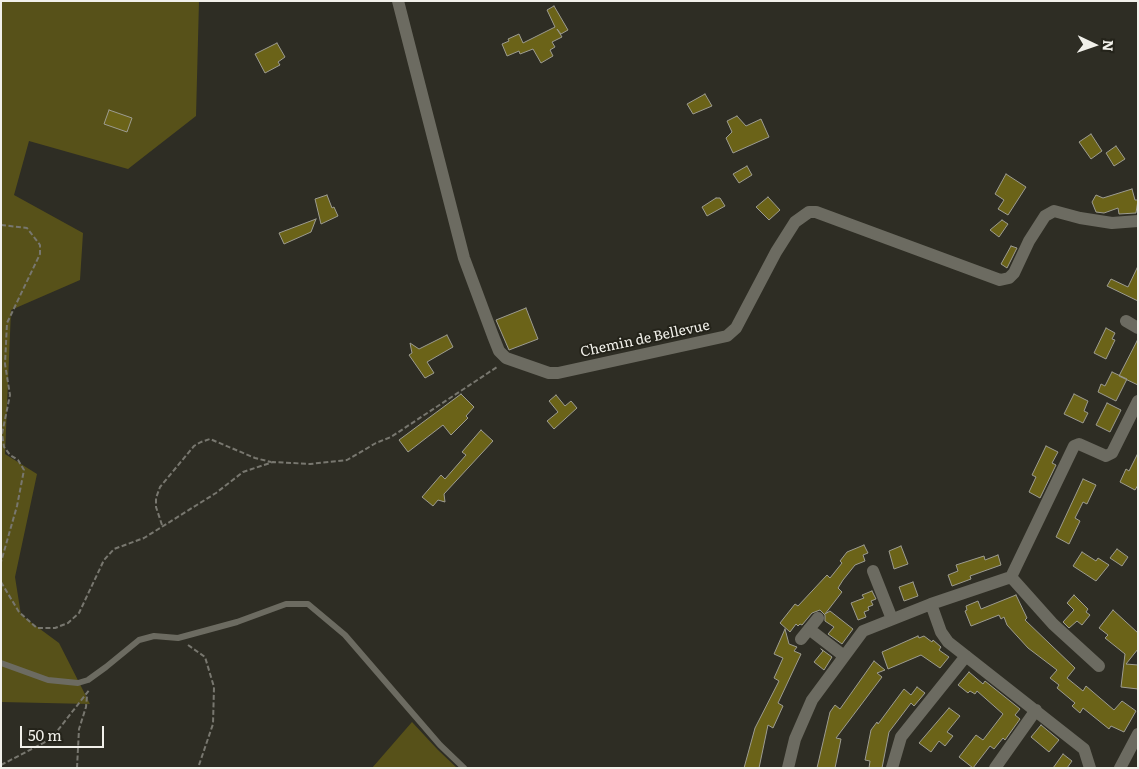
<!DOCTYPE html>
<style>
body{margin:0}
#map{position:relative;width:1139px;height:769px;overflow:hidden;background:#2e2d24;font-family:Literata,serif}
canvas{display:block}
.frame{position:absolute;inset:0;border:2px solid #f1f0ea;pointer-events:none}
.north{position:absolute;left:1069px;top:20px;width:50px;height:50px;-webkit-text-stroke:4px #24231a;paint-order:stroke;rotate:93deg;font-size:14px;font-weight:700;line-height:20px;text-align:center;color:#f1f0ea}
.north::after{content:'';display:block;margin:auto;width:18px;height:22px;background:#f1f0ea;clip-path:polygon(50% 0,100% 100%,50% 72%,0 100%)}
.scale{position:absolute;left:20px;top:726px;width:84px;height:22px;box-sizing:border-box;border:2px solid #f1f0ea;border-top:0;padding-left:6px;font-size:15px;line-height:18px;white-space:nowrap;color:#f1f0ea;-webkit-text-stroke:4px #24231a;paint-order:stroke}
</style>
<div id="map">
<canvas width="1139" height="769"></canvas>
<div class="frame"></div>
<div class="north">N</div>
<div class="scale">50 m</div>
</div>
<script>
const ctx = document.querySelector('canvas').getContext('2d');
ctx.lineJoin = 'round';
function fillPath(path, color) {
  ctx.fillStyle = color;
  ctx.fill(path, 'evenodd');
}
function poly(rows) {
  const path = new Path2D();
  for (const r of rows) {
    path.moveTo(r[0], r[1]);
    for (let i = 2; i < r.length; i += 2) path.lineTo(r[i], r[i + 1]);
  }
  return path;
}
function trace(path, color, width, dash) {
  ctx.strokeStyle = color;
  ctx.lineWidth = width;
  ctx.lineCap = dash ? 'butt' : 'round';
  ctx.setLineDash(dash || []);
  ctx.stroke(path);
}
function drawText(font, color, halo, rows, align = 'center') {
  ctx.font = font + ' Literata,serif';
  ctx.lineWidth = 4;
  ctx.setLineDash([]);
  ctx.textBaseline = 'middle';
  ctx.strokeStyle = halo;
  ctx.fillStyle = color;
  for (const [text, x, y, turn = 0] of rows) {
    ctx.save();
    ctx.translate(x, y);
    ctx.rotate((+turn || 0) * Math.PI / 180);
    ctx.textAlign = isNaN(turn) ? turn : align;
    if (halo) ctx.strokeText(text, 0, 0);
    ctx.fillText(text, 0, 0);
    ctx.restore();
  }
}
const green = poly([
 [1,1,199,1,196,116,128,169,29,141,14,195,83,233,80,280,11,310,5,454,37,474,15,577,21,615,59,643,90,704,1,702],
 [412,722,438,750,457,768,372,768]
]);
const building = poly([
 [554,6,568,30,561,34,557,29,562,37,552,42,555,47,550,50,553,56,541,63,533,49,520,54,519,51,507,56,502,44,509,41,508,39,519,34,523,43,555,27,547,10,554,6],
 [277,43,285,57,278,62,280,65,265,73,255,54,277,43],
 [705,94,712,106,693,114,687,104,705,94],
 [109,110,132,118,127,132,104,124,109,110],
 [737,116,746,126,761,119,769,137,733,153,726,138,732,132,727,121,737,116],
 [1091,134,1102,151,1091,159,1079,142,1091,134],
 [1116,146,1125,159,1114,166,1106,153,1116,146],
 [747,166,752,175,739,183,733,174,747,166],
 [1006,174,1026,187,1008,215,998,209,1004,200,995,194,1006,174],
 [1132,189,1135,200,1138,200,1136,213,1119,214,1118,208,1104,213,1096,212,1092,202,1096,195,1103,198,1132,189],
 [327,195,332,208,334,207,338,216,321,224,315,199,327,195],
 [768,197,780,210,769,220,756,207,768,197],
 [716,198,720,198,725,206,707,216,702,207,716,198],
 [316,219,311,232,284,244,279,233,316,219],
 [1002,220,1008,224,999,237,990,230,1002,220],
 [1011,246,1017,248,1007,268,1001,264,1011,246],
 [1138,266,1138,301,1107,286,1111,279,1128,287,1138,266],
 [526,308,538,339,509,350,496,320,526,308],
 [1106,328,1115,333,1112,339,1115,340,1106,359,1094,353,1106,328],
 [447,335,453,347,427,362,434,373,425,378,409,355,412,353,410,343,419,349,447,335],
 [1138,339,1138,385,1119,376,1138,339],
 [1112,372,1127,379,1116,401,1098,392,1101,384,1105,386,1112,372],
 [461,394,474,407,466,416,468,418,451,435,443,425,408,452,399,440,461,394],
 [1074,394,1088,401,1084,411,1088,413,1083,423,1064,414,1074,394],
 [556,395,565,406,571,401,577,408,554,429,547,421,558,412,549,401,556,395],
 [1107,403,1121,410,1110,432,1096,425,1107,403],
 [481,430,493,441,444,494,445,502,438,500,433,506,422,497,441,475,445,479,466,455,462,452,481,430],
 [1046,446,1058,452,1052,463,1056,465,1040,498,1029,492,1036,477,1032,475,1046,446],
 [1138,453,1138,485,1135,490,1120,482,1126,469,1129,471,1138,453],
 [1083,479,1096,485,1087,504,1083,502,1075,518,1080,521,1069,544,1056,537,1083,479],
 [864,545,868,553,863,555,865,561,855,565,843,580,838,588,842,592,825,614,830,611,853,629,842,644,828,634,834,627,825,621,825,615,820,610,812,613,802,625,800,624,798,626,796,624,790,632,780,623,795,604,798,606,827,575,830,578,842,563,840,561,847,552,864,545],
 [901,546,908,564,894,569,889,551,901,546],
 [1117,549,1128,557,1122,566,1110,558,1117,549],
 [1082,552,1096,561,1098,558,1109,565,1096,581,1073,566,1082,552],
 [998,555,1001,565,970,576,971,579,952,586,948,575,958,571,956,565,984,556,985,560,998,555],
 [913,582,918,596,904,601,899,587,913,582],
 [872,591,876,599,871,601,873,605,868,607,869,610,864,612,866,617,858,620,851,603,864,598,862,595,872,591],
 [1016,595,1027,618,1025,620,1075,668,1067,678,1083,691,1086,686,1114,710,1122,701,1136,711,1124,732,1111,726,1109,729,1083,708,1080,713,1072,706,1075,703,1057,688,1059,685,1050,678,1057,670,1028,648,1007,625,1004,617,1001,619,999,615,971,626,965,611,967,610,966,606,978,601,981,609,1016,595],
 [1074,595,1088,609,1086,612,1090,615,1082,625,1077,621,1069,628,1063,622,1074,610,1067,603,1074,595],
 [1113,610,1138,633,1138,649,1126,664,1138,665,1138,689,1121,687,1125,654,1105,638,1108,635,1099,628,1113,610],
 [785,629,789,644,797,647,794,651,801,654,778,703,783,706,773,728,768,725,759,768,744,768,755,728,779,681,774,678,783,658,774,654,785,629],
 [918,636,919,638,924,636,932,642,933,640,941,647,939,650,949,657,940,668,921,655,888,669,882,652,918,636],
 [821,649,832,657,824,670,814,662,823,651,821,649],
 [874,661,885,670,877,673,882,677,836,738,841,739,835,768,817,768,830,712,835,705,840,709,874,661],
 [969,672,983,684,985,681,1020,709,1015,715,1020,719,1005,740,1003,738,994,749,990,746,973,768,959,757,976,735,983,740,1003,714,977,691,975,694,970,691,968,693,958,685,969,672],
 [917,687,925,693,914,706,911,703,889,732,882,768,869,768,870,761,865,760,871,730,877,722,878,724,904,689,911,695,917,687],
 [949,708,960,716,947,732,953,736,945,746,939,741,931,752,919,743,949,708],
 [1041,725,1059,740,1049,752,1031,737,1041,725],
 [1063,754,1072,761,1067,768,1053,768,1063,754]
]);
const path = poly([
 [1,225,27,228,40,245,40,254,7,323,5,364,10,395,2,434,4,447,10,455,18,460,24,470,17,506,1,562],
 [162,525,156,507,156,498,160,487,194,446,201,442,210,439,255,458,271,462],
 [1,582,19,612,37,628,55,628,68,623,79,613,104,560,114,549,144,538,216,493,243,472,273,462,310,464,347,460,376,443,391,437,497,367],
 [188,645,205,657,214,687,213,724,198,768],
 [1,765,51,739,90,689],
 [77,768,79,729,86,707,87,696]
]);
const lane = poly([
 [1,663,48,680,78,683,88,680,106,667,139,640,154,636,178,638,237,622,286,604,308,604,345,635,440,745,464,768]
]);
const street = poly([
 [398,1,464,258,493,336,499,351,506,358,549,373,558,373,727,336,736,328,776,252,795,222,809,212,816,212,1000,280,1009,278,1014,273,1029,241,1045,216,1054,211,1080,218,1112,223,1138,221],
 [1126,321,1138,328],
 [873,571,892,619],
 [1011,577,1074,446,1079,444,1106,456,1112,453,1138,401],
 [931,604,941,632,948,642,1084,749,1090,768],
 [809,629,844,656],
 [801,639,818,618],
 [788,768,795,739,812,700,863,631,931,604,1011,577,1053,624,1099,666],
 [892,768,901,737,966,656],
 [995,768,1036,710],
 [1120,768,1138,734]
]);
const streetNames = [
 ["Chemin de Bellevue",645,339,-12]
];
fillPath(green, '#575119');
fillPath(building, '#6b6318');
trace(building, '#9d9c91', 1);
trace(path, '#78776f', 2, [5, 2.5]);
trace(lane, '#6c6b61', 6);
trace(street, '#6c6b61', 12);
drawText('14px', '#f1f0ea', '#24231a', streetNames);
</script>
